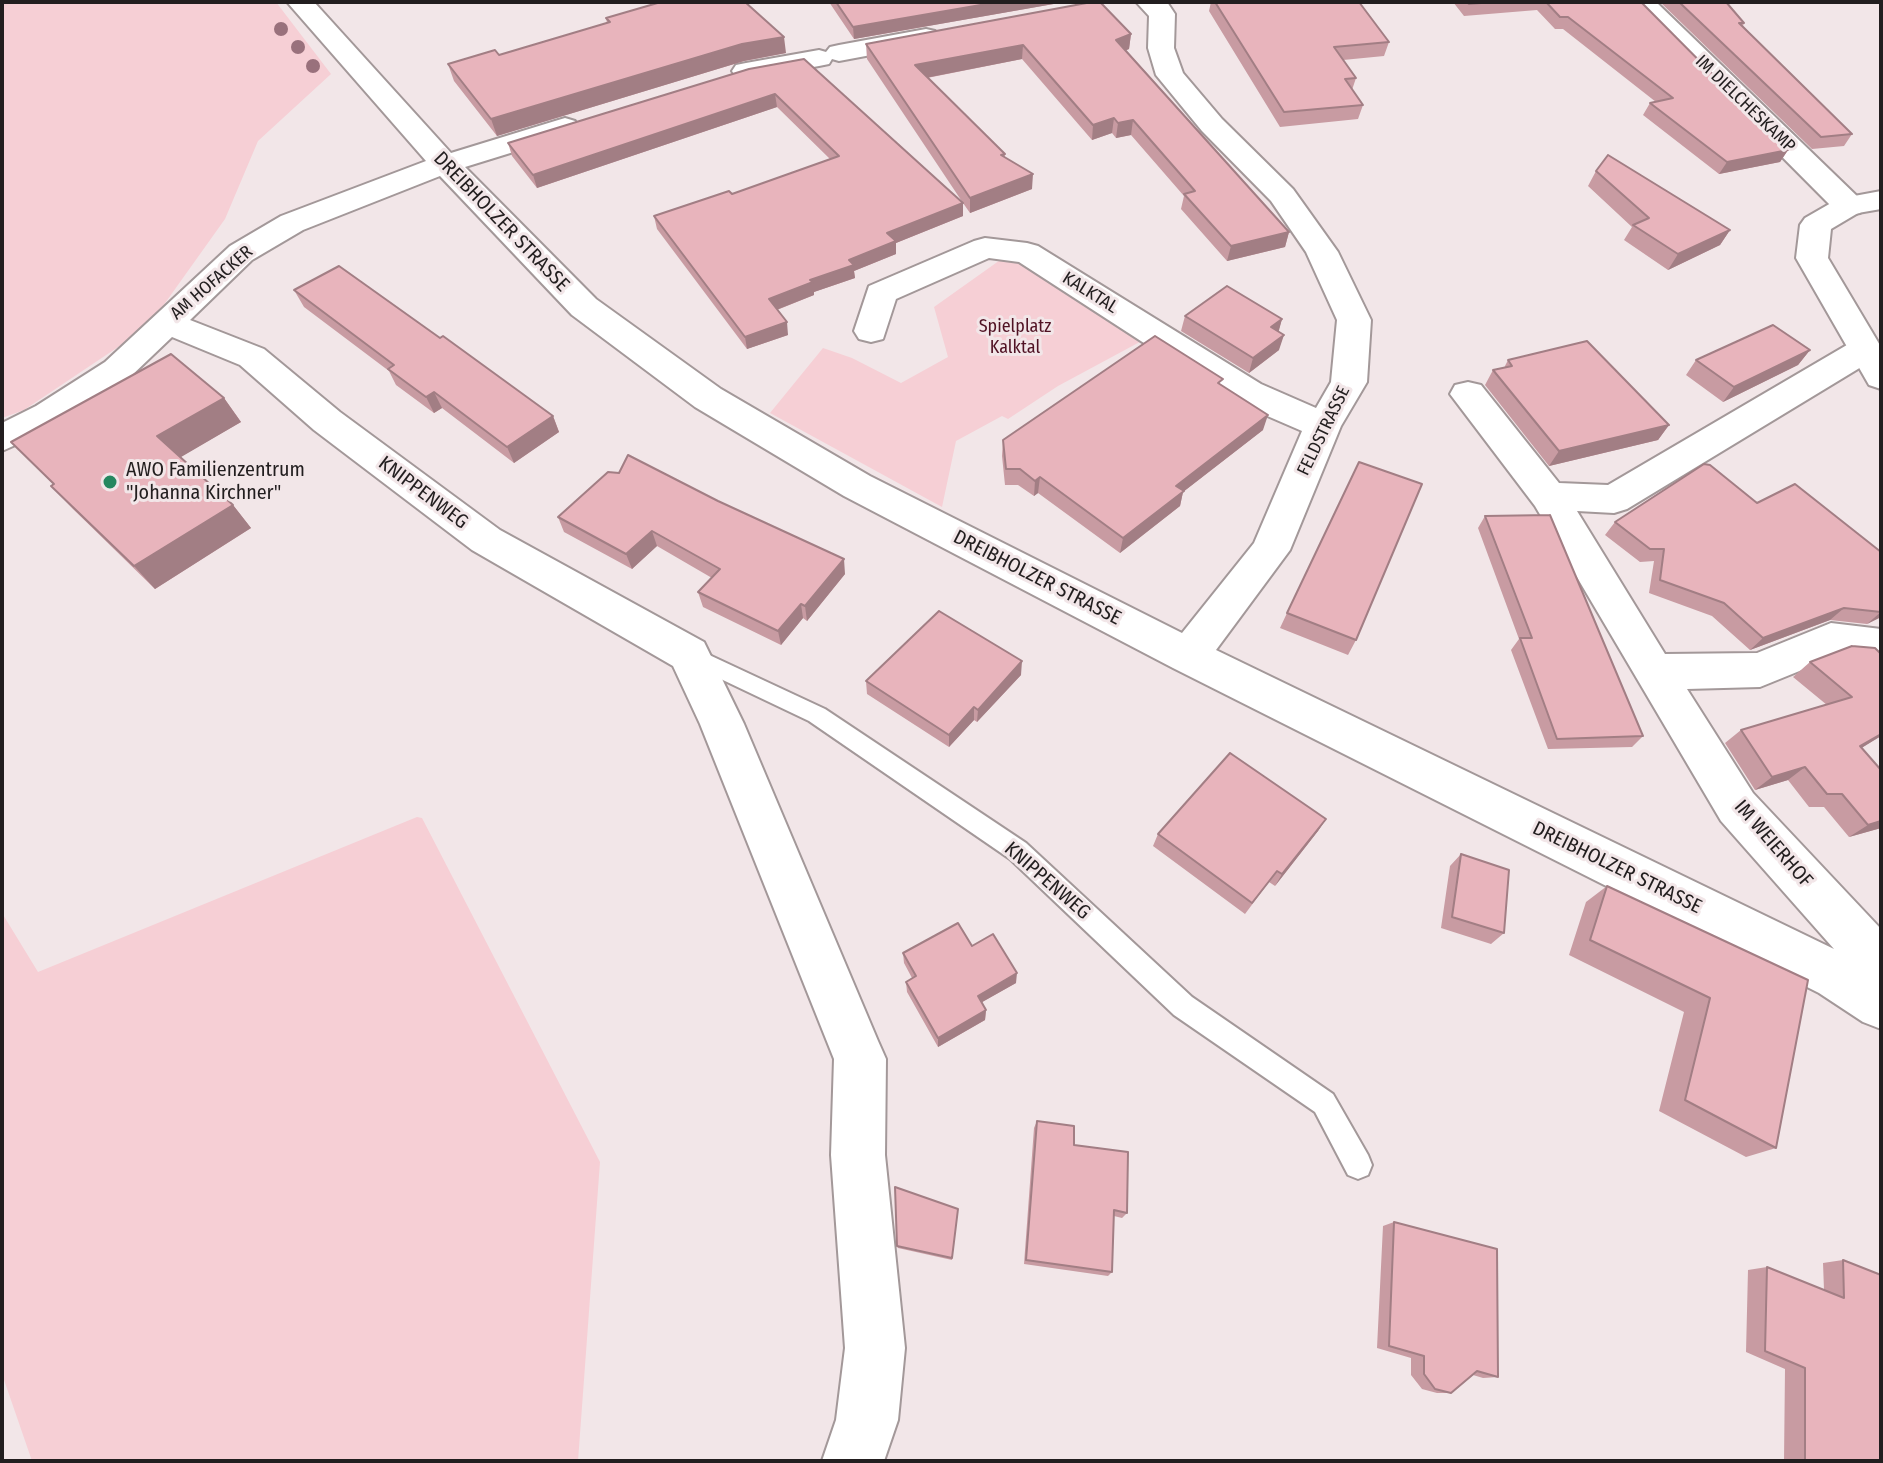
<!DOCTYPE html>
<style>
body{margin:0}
#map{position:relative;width:1883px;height:1463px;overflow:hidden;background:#f2e6e8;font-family:"Fira Sans Condensed",sans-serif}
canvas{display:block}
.frame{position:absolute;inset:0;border:4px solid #221e1f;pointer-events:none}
</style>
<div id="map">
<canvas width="1883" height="1463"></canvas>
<div class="frame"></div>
</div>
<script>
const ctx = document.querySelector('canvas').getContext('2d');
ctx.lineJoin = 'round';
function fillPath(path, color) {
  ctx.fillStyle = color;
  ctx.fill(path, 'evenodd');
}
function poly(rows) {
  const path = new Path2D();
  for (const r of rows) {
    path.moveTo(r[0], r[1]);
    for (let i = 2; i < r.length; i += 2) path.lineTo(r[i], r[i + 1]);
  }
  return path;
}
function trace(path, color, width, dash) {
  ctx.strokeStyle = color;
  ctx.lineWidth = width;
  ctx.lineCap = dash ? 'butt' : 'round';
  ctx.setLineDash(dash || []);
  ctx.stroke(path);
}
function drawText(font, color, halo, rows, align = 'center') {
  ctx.font = font + ' "Fira Sans Condensed",sans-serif';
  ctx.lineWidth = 6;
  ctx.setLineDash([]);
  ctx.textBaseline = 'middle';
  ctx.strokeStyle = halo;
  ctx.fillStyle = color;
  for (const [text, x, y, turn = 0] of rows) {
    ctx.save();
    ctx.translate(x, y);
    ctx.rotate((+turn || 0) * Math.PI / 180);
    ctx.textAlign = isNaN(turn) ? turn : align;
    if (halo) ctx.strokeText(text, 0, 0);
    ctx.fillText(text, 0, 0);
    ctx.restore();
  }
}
const green = poly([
 [2,2,276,2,331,74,258,141,225,219,148,327,24,410,2,418],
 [1010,253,1149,337,1058,386,1008,419,1002,416,956,441,942,507,770,413,823,348,852,358,901,383,948,357,934,307],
 [417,817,422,818,600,1162,578,1461,32,1461,2,1374,2,913,38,972]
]);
const lane = poly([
 [690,646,825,709,1026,843,1192,997,1333,1094,1368,1155,1372,1165,1368,1175,1358,1179,1348,1175,1315,1112,1174,1015,1010,859,809,721,683,661,679,655,683,649,690,646]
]);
const street = poly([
 [287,2,314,2,451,153,555,121,565,118,575,121,579,127,575,133,465,167,596,299,721,389,870,476,1182,633,1254,543,1302,431,1235,402,1019,262,989,258,896,299,883,339,871,342,859,339,854,331,869,286,974,241,985,238,1027,243,1038,246,1261,384,1316,408,1331,382,1337,320,1306,252,1271,201,1202,131,1156,75,1148,48,1149,16,1137,3,1167,2,1175,14,1174,48,1183,73,1222,119,1293,189,1338,252,1371,320,1367,382,1341,426,1290,550,1216,650,1834,949,1721,821,1535,506,1450,394,1455,385,1468,382,1481,385,1559,483,1608,485,1852,342,1864,339,1876,342,1881,350,1876,358,1627,509,1614,513,1577,511,1665,654,1757,653,1831,623,1881,629,1881,663,1834,657,1760,687,1687,689,1753,793,1881,929,1881,1029,1863,1022,1819,993,1173,668,844,496,695,407,572,315,440,176,303,230,252,260,190,320,264,349,340,412,500,530,704,642,744,724,878,1041,886,1059,885,1155,905,1348,898,1420,884,1461,822,1461,836,1420,845,1348,831,1155,834,1059,700,724,673,666,472,550,314,430,240,365,172,337,129,378,62,424,2,451,2,423,36,406,105,362,230,246,281,216,426,161,287,2],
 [1628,2,1656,2,1860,199,1864,206,1860,213,1849,215,1838,213,1628,2],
 [926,29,935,31,939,37,935,43,839,61,832,59,829,64,819,66,746,79,736,77,732,71,736,65,746,63,819,50,826,52,830,47,839,45,926,29]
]);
const secondary = poly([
 [1881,191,1881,209,1858,213,1831,229,1828,258,1881,347,1881,389,1869,385,1796,258,1800,225,1805,218,1838,199,1881,191]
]);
const trees = [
 [281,29],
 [298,47],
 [313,66]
];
const wall = poly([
 [829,2,1065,2,854,39],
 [1211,2,1359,2,1389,42,1384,56,1343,60,1356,78,1352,90,1363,105,1358,119,1280,127,1209,11],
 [1453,2,1641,2,1788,150,1780,162,1719,174,1643,115,1650,103,1656,102,1563,29,1555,29,1537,10,1464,16],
 [1660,2,1739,2,1727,3,1744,23,1743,26,1852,134,1844,146,1812,149],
 [606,18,786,53,744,61,497,136,454,81,448,64,499,55,607,23],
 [1131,34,1129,49,1126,50,1289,232,1285,247,1227,261,1181,209,1184,196,1131,135,1116,138,1112,133,1092,140,1022,59,927,78,1005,154,1005,157,1032,189,970,213,963,203,963,216,896,243,896,254,854,271,855,278,814,292,814,295,777,310,788,335,747,349,657,229,654,216,732,194,830,159,777,107,537,188,512,156,508,143,749,69,963,203,867,59,866,44],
 [1596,171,1730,230,1720,245,1668,270,1624,240,1632,227,1588,186],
 [294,290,440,338,553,416,559,432,514,463,442,408,434,413,396,385,389,371,304,307],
 [1185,316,1282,319,1278,332,1279,350,1249,373,1181,331],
 [1810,350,1798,365,1723,402,1686,375,1696,360],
 [1508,360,1669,425,1658,440,1549,466,1485,385,1493,370,1504,368],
 [1222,386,1263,430,1183,492,1180,506,1120,553,1038,493,1034,496,1018,485,1005,485,1002,456,1003,440],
 [224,398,241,422,180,457,233,505,251,528,155,589,73,509,51,486,53,484,11,442],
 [608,472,845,574,807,621,803,618,781,645,703,607,698,592,712,578,657,546,632,569,564,532,558,517],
 [1757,503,1881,552,1881,617,1867,624,1830,620,1750,650,1712,616,1649,593,1654,561,1640,562,1605,535,1615,522],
 [1485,516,1643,736,1632,747,1548,749,1511,650,1519,639,1478,528],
 [1287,613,1356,640,1348,655,1280,628],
 [1881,654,1881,736,1861,748,1881,770,1881,828,1849,837,1824,807,1809,807,1788,780,1755,790,1725,743,1741,730,1827,705,1793,677,1810,662],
 [1021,675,977,722,974,720,949,747,867,694,866,681],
 [1326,819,1318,831,1275,886,1269,882,1245,914,1153,846,1158,834],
 [1461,854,1504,933,1491,944,1441,928,1450,866],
 [1607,886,1808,980,1776,1148,1746,1157,1659,1111,1684,1012,1569,955,1586,902],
 [972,946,1016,983,982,1002,986,1010,985,1020,938,1047,907,992,906,982,912,978,904,963,903,953],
 [1037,1121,1074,1145,1127,1213,1122,1218,1114,1216,1112,1272,1108,1276,1024,1264,1034,1128],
 [958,1209,952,1260,898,1248,897,1246],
 [1394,1222,1498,1377,1483,1378,1473,1375,1451,1393,1437,1393,1422,1389,1411,1375,1411,1358,1377,1348,1383,1226],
 [1843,1260,1881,1461,1784,1461,1785,1369,1746,1352,1748,1270,1767,1267,1824,1290,1823,1263]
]);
const shadedWall = poly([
 [998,2,1065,2,854,39,853,27],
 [1131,34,1129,49,1115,55,1116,40],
 [784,37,786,53,744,61,497,136,491,119,742,44],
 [1023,45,1022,59,915,80,915,65],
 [775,94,777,107,537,188,533,175],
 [1114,118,1112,133,1092,140,1093,125],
 [1133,120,1131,135,1116,138,1118,123],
 [1788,150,1780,162,1719,174,1727,162],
 [1033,174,1032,189,970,213,970,198],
 [963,203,963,216,896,243,896,254,854,271,855,278,814,292,814,295,771,312,769,299,849,260,887,233],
 [1730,230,1720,245,1668,270,1678,254],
 [1289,232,1285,247,1227,261,1231,246],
 [1282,319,1278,334,1271,327],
 [787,322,788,335,747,349,745,337],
 [1284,335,1279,350,1249,373,1253,358],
 [1810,350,1798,365,1723,402,1734,387],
 [434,392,442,408,434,413,426,397],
 [224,398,241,422,176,460,157,436],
 [1268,415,1263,430,1183,492,1180,506,1120,553,1123,538,1176,486],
 [553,416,559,432,514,463,507,447],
 [1669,425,1658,440,1549,466,1559,451],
 [1040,477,1038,493,1034,496,1035,481],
 [233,505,251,528,155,589,134,566],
 [652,531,657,546,632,569,626,554],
 [844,559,845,574,807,621,805,606],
 [801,604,803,618,781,645,778,631],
 [1844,608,1830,620,1750,650,1763,638],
 [1881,612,1881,617,1867,624],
 [1022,661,1021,675,977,722,978,710],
 [974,707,974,720,949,747,949,735],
 [1881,734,1881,736,1842,760,1860,746],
 [1805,767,1788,780,1755,790,1772,777],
 [1326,819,1318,831,1275,886,1282,874],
 [1881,821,1881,828,1849,837,1868,825],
 [1017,973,1016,983,977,1005,978,996],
 [986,1010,985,1020,938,1047,938,1038]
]);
const building = poly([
 [661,2,745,2,784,37,742,44,491,119,448,64,495,50,499,55,610,22,606,18,661,2],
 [836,2,998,2,853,27,836,2],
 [1092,2,1100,2,1131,34,1116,40,1289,232,1231,246,1184,194,1195,191,1133,120,1118,123,1114,118,1093,125,1023,45,915,65,1005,154,1001,155,1033,174,970,198,866,44,1092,2],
 [1215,2,1359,2,1389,42,1334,47,1356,78,1345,79,1363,105,1284,112,1215,2],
 [1467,2,1493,2,1469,4,1467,2],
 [1546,2,1641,2,1788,150,1727,162,1650,103,1673,98,1568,17,1560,17,1546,2],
 [1679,2,1726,2,1744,23,1739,23,1852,134,1821,137,1679,2],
 [804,59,963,203,887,233,896,241,849,260,854,265,810,280,813,282,769,299,787,322,745,337,654,216,729,191,732,194,839,156,775,94,533,175,508,143,749,69,804,59],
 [1608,155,1730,230,1678,254,1633,225,1649,218,1596,171,1608,155],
 [339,266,440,338,443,336,553,416,507,447,434,392,426,397,388,369,394,365,294,290,339,266],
 [1227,286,1282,319,1271,327,1284,335,1253,358,1185,316,1227,286],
 [1773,325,1810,350,1734,387,1696,360,1773,325],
 [1155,336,1223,379,1218,383,1268,415,1176,486,1184,491,1123,538,1040,477,1035,481,1020,469,1006,469,1003,440,1155,336],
 [1587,341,1669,425,1559,451,1493,370,1512,366,1508,360,1587,341],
 [171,354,224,398,157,436,233,505,134,566,51,486,54,484,11,442,171,354],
 [628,455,718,501,844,559,805,606,801,604,778,631,698,592,720,569,652,531,626,554,558,517,608,472,619,473,628,455],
 [1359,462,1422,484,1356,640,1287,613,1359,462],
 [1704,464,1710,465,1757,503,1795,484,1881,552,1881,612,1844,608,1763,638,1724,603,1660,580,1664,549,1650,549,1615,522,1704,464],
 [1550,515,1643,736,1557,739,1520,638,1532,638,1485,516,1550,515],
 [939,611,1022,661,978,710,974,707,949,735,866,681,939,611],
 [1852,646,1875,648,1881,654,1881,734,1860,746,1881,770,1881,821,1868,825,1842,794,1827,794,1805,767,1772,777,1741,730,1852,697,1810,662,1852,646],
 [1230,753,1326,819,1282,874,1277,871,1252,903,1158,834,1230,753],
 [1461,854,1509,870,1504,933,1452,917,1461,854],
 [1607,886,1808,980,1776,1148,1685,1100,1710,998,1590,940,1607,886],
 [958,923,972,946,993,934,1017,973,978,996,986,1010,938,1038,906,982,916,976,903,953,958,923],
 [1037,1121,1074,1126,1074,1145,1128,1152,1127,1213,1114,1210,1112,1272,1026,1260,1037,1121],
 [895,1187,958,1209,952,1258,897,1246,895,1187],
 [1394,1222,1497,1249,1498,1377,1477,1371,1451,1393,1435,1389,1424,1374,1424,1356,1389,1346,1394,1222],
 [1843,1260,1881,1275,1881,1461,1805,1461,1805,1368,1765,1351,1767,1267,1844,1298,1843,1260]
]);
const markers = [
 [110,482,8,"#26875f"]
];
const farStreetnames = [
 ["IM DIELCHESKAMP",1745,104,44],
 ["AM HOFACKER",212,283,-41],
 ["KALKTAL",1090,293,32],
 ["FELDSTRASSE",1324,431,-64]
];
const farParknames = [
 ["Spielplatz",1015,327],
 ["Kalktal",1015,348]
];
const streetNames = [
 ["DREIBHOLZER STRASSE",501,222,46],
 ["KNIPPENWEG",423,493,37],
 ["DREIBHOLZER STRASSE",1037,578,27],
 ["IM WEIERHOF",1773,844,49],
 ["DREIBHOLZER STRASSE",1617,868,26],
 ["KNIPPENWEG",1047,881,41]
];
const poiNames = [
 ["AWO Familienzentrum",126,470],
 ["\"Johanna Kirchner\"",126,493]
];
fillPath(green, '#f6cfd5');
trace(lane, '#a39899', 4);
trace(street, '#a39899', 4);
trace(secondary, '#a39899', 4);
fillPath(lane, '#fff');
fillPath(street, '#fff');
fillPath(secondary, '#fff');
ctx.fillStyle = '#99717c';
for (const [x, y] of trees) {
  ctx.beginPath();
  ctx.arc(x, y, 7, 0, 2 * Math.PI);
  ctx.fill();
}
fillPath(wall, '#c89ba2');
fillPath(shadedWall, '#a27e84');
fillPath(building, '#e8b4bc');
trace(building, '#a27e84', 2);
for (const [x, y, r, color] of markers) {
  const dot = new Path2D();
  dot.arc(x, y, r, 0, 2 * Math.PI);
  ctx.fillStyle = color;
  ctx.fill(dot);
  trace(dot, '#f2e6e8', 3);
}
drawText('18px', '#221e1f', '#f2e6e8', farStreetnames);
drawText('18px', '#501224', '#f2e6e8', farParknames);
drawText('20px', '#221e1f', '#f2e6e8', streetNames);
drawText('20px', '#221e1f', '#f2e6e8', poiNames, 'left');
</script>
